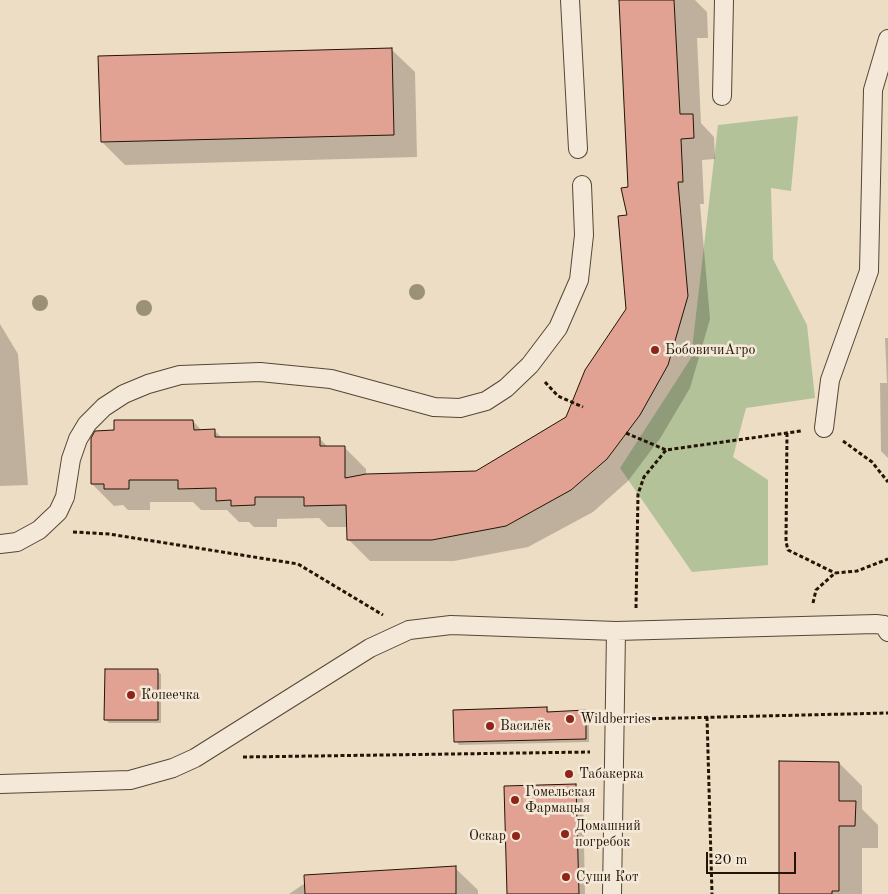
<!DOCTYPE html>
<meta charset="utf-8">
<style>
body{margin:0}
#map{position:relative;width:888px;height:894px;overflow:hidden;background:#eeddc5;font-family:"Old Standard TT",serif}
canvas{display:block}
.scale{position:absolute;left:706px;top:852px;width:90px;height:22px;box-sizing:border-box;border:2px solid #221504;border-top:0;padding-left:6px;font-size:15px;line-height:18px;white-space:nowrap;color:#221504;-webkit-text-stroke:4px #f4e9d9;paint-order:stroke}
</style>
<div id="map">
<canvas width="888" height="894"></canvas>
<div class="scale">20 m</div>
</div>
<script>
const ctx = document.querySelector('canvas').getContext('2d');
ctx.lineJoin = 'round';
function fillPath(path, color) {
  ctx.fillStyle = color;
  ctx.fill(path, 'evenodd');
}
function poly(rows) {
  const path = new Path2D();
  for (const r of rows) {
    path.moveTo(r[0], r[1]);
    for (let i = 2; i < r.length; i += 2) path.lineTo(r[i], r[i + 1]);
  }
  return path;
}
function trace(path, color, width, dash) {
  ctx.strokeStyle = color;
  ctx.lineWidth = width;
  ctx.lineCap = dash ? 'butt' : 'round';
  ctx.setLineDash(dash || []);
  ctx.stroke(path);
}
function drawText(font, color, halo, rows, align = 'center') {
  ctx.font = font + ' "Old Standard TT",serif';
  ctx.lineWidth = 5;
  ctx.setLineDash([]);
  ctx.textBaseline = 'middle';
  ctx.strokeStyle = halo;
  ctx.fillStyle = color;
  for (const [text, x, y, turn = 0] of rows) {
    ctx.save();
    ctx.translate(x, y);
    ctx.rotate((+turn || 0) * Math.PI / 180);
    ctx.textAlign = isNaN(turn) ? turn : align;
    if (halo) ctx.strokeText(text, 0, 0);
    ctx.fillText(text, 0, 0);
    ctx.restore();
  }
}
const green = poly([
 [798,116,791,191,771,188,773,259,807,325,815,398,746,408,733,457,768,480,768,565,692,572,620,468,691,358,718,125]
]);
const shadow = poly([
 [620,0,695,0,707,12,708,38,697,38,701,123,714,137,715,159,702,160,704,204,700,204,710,319,690,388,661,437,628,481,593,512,528,547,454,561,370,561,348,539,348,527,328,527,319,518,277,519,277,527,254,527,249,522,239,522,227,510,201,510,193,502,150,502,150,510,128,510,123,505,114,506,92,484,115,432,193,421,202,431,215,431,222,438,319,438,329,448,344,447,366,469,366,475,477,472,567,418,627,309,630,189],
 [392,50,415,72,417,157,125,165,102,142],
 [0,324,18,354,28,485,0,486],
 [885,338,888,338,888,458,881,451,880,383,887,383],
 [157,671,161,674,161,723,109,723,105,719],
 [547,708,550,713,585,712,589,715,589,742,459,745,456,741],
 [839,763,862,786,862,809,878,825,878,848,862,848,862,894,780,894],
 [575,785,583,792,585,894,508,894],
 [455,868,478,890,478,894,289,894,317,875]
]);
const building = poly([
 [619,0,674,0,680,114,693,114,694,138,681,139,683,182,678,182,688,296,668,365,640,415,607,459,571,490,506,526,432,540,347,540,346,505,304,506,304,497,255,497,255,505,231,506,231,500,216,501,216,488,178,489,178,480,129,480,129,489,104,489,104,484,91,484,91,438,95,431,114,430,114,420,193,420,194,430,215,429,215,437,320,437,320,446,345,446,345,478,366,474,476,471,566,417,585,370,626,309,618,216,627,215,621,188,628,187,619,0],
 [392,48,394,135,101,142,98,56,392,48],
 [105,669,158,669,158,720,104,720,105,669],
 [547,707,547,712,586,710,586,739,454,742,453,710,547,707],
 [779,761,839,762,839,801,856,801,855,826,839,826,839,891,832,891,832,894,779,894,779,761],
 [576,784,579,894,507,894,504,786,576,784],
 [456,866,456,894,305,894,304,875,456,866]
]);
const path = poly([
 [545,382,558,396,583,407],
 [626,433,666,450,801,431],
 [787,433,786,542,788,550,835,573],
 [843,441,872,462,888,482],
 [73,532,109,534,298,564,383,615],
 [813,603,816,590,835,573,857,571,888,559],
 [636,608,638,494,644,477,666,450],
 [707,717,712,894],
 [639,719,888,713],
 [243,757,590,752]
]);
const service = poly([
 [570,0,578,149],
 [722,96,724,0],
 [824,428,830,380,869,271,873,90,888,39],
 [0,544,17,542,39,530,58,512,65,497,71,459,78,439,87,424,104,407,124,394,148,384,180,375,260,372,331,379,434,407,460,408,486,401,506,388,530,365,558,328,579,280,584,235,582,185],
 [0,784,130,780,173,768,195,758,370,648,409,630,451,625,616,631,876,624,884,625,888,632],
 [612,894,616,631]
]);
const trees = [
 [417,292],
 [40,303],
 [144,308]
];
const markers = [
 [655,350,5,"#8f2418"],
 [131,695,5,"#8f2418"],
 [570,719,5,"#8f2418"],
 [490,726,5,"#8f2418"],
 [569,774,5,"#8f2418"],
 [515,800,5,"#8f2418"],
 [565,834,5,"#8f2418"],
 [516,836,5,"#8f2418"],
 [566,877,5,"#8f2418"]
];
const poiNames = [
 ["БобовичиАгро",665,350],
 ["Копеечка",141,695],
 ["Wildberries",580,719],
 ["Василёк",500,726],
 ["Табакерка",579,774],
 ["Гомельская",525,792],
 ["Фармацыя",525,808],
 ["Домашний",575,826],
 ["погребок",575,842],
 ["Оскар",506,836,"right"],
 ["Суши Кот",576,877]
];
fillPath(green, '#b3c298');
fillPath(shadow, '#0003');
fillPath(building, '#e1a294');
trace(building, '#221504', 1);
trace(service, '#554734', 20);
trace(path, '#221504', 3, [4, 2.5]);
trace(service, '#f4e9d9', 18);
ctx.fillStyle = '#9a9177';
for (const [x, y] of trees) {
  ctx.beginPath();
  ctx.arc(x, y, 8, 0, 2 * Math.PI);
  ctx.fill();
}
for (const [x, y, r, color] of markers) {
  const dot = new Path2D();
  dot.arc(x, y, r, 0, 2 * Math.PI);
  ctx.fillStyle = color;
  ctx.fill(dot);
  trace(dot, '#f4e9d9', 2);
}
drawText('14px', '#221504', '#f4e9d9', poiNames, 'left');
</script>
